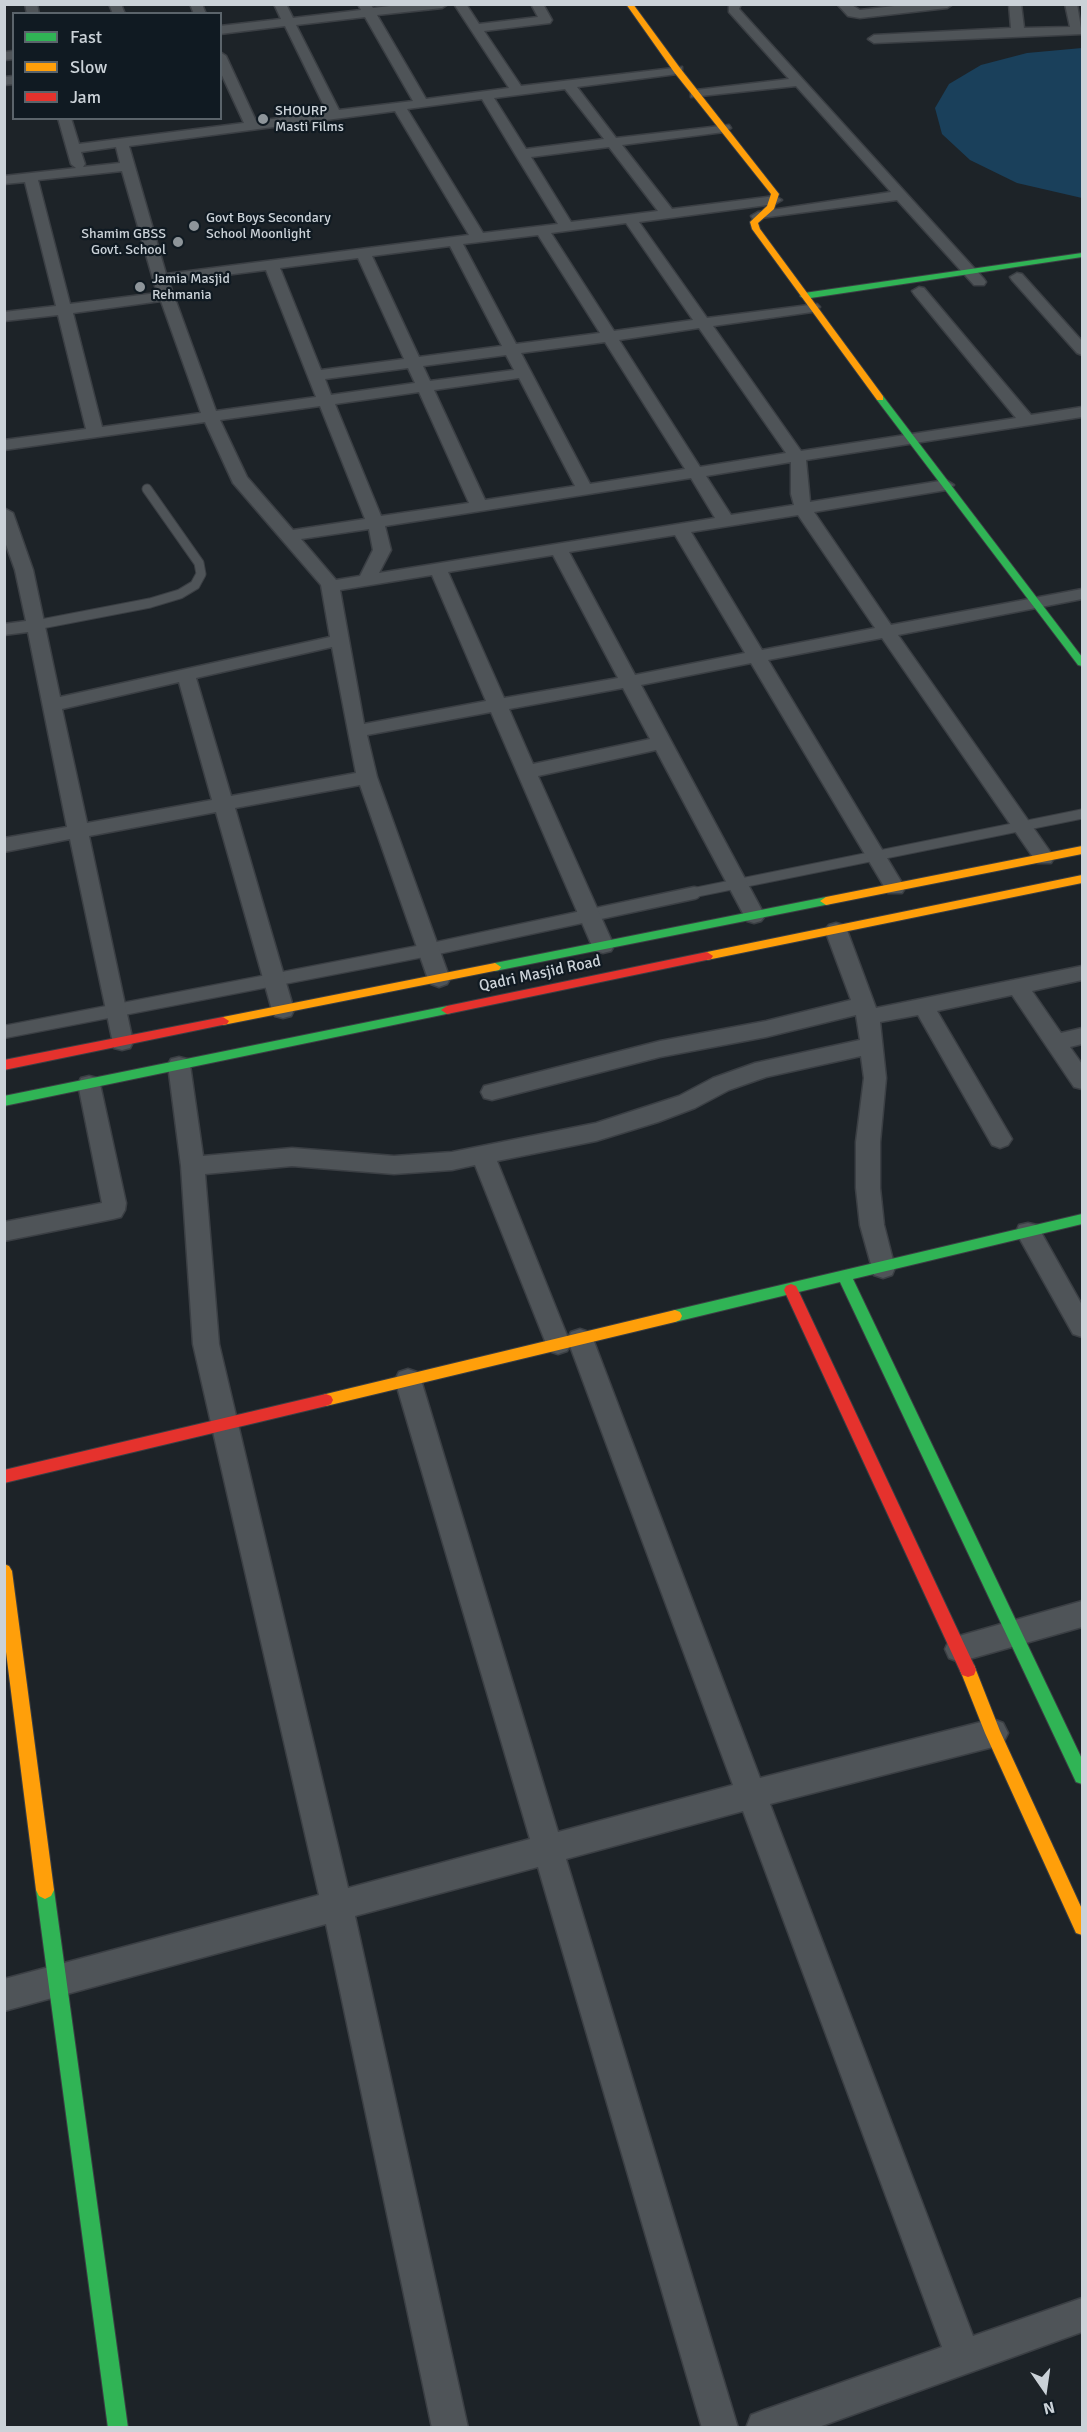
<!DOCTYPE html>
<style>
body{margin:0}
#map{position:relative;width:1087px;height:2432px;overflow:hidden;background:#1d2328;font-family:Signika,sans-serif}
canvas{display:block}
.frame{position:absolute;inset:0;border:6px solid #cbd2d8;pointer-events:none}
.legend{position:absolute;left:12px;top:12px;width:210px;height:108px;box-sizing:border-box;background:#101a22;border:2px solid #5b646b;margin:0;padding:8px 10px;list-style:none;font-size:18px;color:#cbd2d8}
.legend li{display:flex;align-items:center;gap:12px;height:30px}
.legend b{width:30px;border:2px solid #5b646b}
.north{position:absolute;left:1015px;top:2360px;width:60px;height:60px;-webkit-text-stroke:4px #101a22;paint-order:stroke;rotate:167deg;font-size:16px;font-weight:700;line-height:24px;text-align:center;color:#cbd2d8}
.north::after{content:'';display:block;margin:auto;width:21px;height:27px;background:#cbd2d8;clip-path:polygon(50% 0,100% 100%,50% 72%,0 100%)}
</style>
<div id="map">
<canvas width="1087" height="2432"></canvas>
<div class="frame"></div>
<ul class="legend">
<li><b style="height:8px;background:#30b455"></b>Fast</li>
<li><b style="height:8px;background:#ff9f0a"></b>Slow</li>
<li><b style="height:8px;background:#e5322d"></b>Jam</li>
</ul>
<div class="north">N</div>
</div>
<script>
const ctx = document.querySelector('canvas').getContext('2d');
ctx.lineJoin = 'round';
function fillPath(path, color) {
  ctx.fillStyle = color;
  ctx.fill(path, 'evenodd');
}
function poly(rows) {
  const path = new Path2D();
  for (const r of rows) {
    path.moveTo(r[0], r[1]);
    for (let i = 2; i < r.length; i += 2) path.lineTo(r[i], r[i + 1]);
  }
  return path;
}
function trace(path, color, width, dash) {
  ctx.strokeStyle = color;
  ctx.lineWidth = width;
  ctx.lineCap = dash ? 'butt' : 'round';
  ctx.setLineDash(dash || []);
  ctx.stroke(path);
}
function drawText(font, color, halo, rows, align = 'center') {
  ctx.font = font + ' Signika,sans-serif';
  ctx.lineWidth = 4.5;
  ctx.setLineDash([]);
  ctx.textBaseline = 'middle';
  ctx.strokeStyle = halo;
  ctx.fillStyle = color;
  for (const [text, x, y, turn = 0] of rows) {
    ctx.save();
    ctx.translate(x, y);
    ctx.rotate((+turn || 0) * Math.PI / 180);
    ctx.textAlign = isNaN(turn) ? turn : align;
    if (halo) ctx.strokeText(text, 0, 0);
    ctx.fillText(text, 0, 0);
    ctx.restore();
  }
}
const green = poly([
 [1082,48,1082,198,1017,183,970,160,942,134,935,108,949,84,981,65,1027,53]
]);
const laneFar1 = poly([
 [36,625,150,603,180,594,195,585,201,574,199,563,147,489],
 [687,894,1082,814]
]);
const lane = poly([
 [4,1032,428,950,694,893]
]);
const street = poly([
 [25,4,37,4,39,14,27,14,25,4],
 [109,4,121,4,125,14,113,14,109,4],
 [190,4,202,4,206,14,194,14,190,4],
 [274,4,286,4,293,18,361,10,358,4,370,4,373,8,407,4,448,4,442,8,377,15,426,99,509,88,454,4,466,4,479,24,538,17,531,4,543,4,552,20,550,23,484,31,521,86,682,67,682,73,677,74,577,87,616,138,729,125,731,128,724,132,622,145,672,209,775,196,782,200,775,204,639,222,707,318,817,304,820,307,812,312,713,326,801,451,1016,418,914,294,912,291,919,287,924,288,1031,415,1082,407,1082,417,806,460,810,502,946,480,954,485,946,490,814,512,891,625,1082,589,1082,599,898,635,1051,853,1054,858,1051,863,1037,863,882,638,768,660,905,888,902,893,888,893,751,663,641,685,765,916,761,921,754,923,747,921,656,750,538,776,614,946,611,951,603,953,595,951,592,946,491,712,367,735,377,777,450,979,447,984,439,987,431,984,428,979,360,785,235,808,294,1010,291,1016,283,1018,275,1016,272,1010,216,812,89,836,133,1042,130,1048,122,1050,114,1048,70,839,4,852,4,838,67,827,28,632,4,635,4,624,26,621,15,570,4,539,4,508,13,513,33,570,60,697,330,637,321,585,233,483,205,422,4,450,4,440,86,429,58,315,4,321,4,312,56,306,25,182,4,184,4,176,76,168,71,164,58,118,71,118,79,144,244,123,220,71,220,52,226,56,256,121,327,112,285,26,220,34,220,26,281,19,274,4],
 [365,17,413,101,339,110,296,25,365,17],
 [565,89,604,139,526,149,494,98,565,89],
 [482,99,515,154,558,224,483,233,407,109,482,99],
 [395,111,469,235,166,274,129,146,395,111],
 [116,147,120,163,83,167,85,164,81,152,116,147],
 [609,147,658,211,571,222,531,157,609,147],
 [122,171,157,293,70,304,38,180,122,171],
 [626,223,693,320,614,331,551,233,626,223],
 [538,235,600,333,516,344,463,244,538,235],
 [450,246,502,346,419,357,372,256,450,246],
 [358,258,404,359,321,370,280,268,358,258],
 [266,270,316,397,216,411,169,282,266,270],
 [161,301,201,413,102,427,73,313,161,301],
 [699,328,786,453,700,467,619,340,699,328],
 [605,342,685,469,590,484,521,353,605,342],
 [506,355,514,370,430,381,423,366,506,355],
 [408,368,415,383,331,395,325,379,408,368],
 [519,378,575,486,485,500,434,390,519,378],
 [419,392,469,503,381,516,335,404,419,392],
 [320,406,365,519,293,530,247,477,220,420,320,406],
 [791,462,791,494,794,505,731,515,706,476,791,462],
 [691,478,715,518,379,573,391,550,385,526,691,478],
 [798,515,875,628,762,650,691,532,798,515],
 [369,529,373,550,360,576,336,580,301,539,369,529],
 [675,535,745,653,635,675,569,552,675,535],
 [553,555,618,678,504,698,448,572,553,555],
 [432,575,486,701,364,724,340,590,432,575],
 [332,647,356,773,231,796,196,678,332,647],
 [179,682,212,800,87,823,62,709,179,682],
 [623,688,650,739,533,764,509,709,623,688],
 [729,4,741,4,739,9,984,279,986,282,984,285,974,285,897,200,753,219,751,216,758,212,891,192,796,86,691,97,691,91,696,90,789,79,729,12,729,4],
 [837,4,850,4,860,10,911,4,953,4,947,8,860,18,848,16,837,4],
 [1009,4,1021,4,1024,28,1070,27,1065,4,1077,4,1082,34,874,43,868,39,874,35,1011,28,1009,4],
 [14,51,14,59,4,60,4,52,14,51],
 [14,76,14,84,4,85,4,77,14,76],
 [1017,273,1022,274,1082,341,1082,355,1077,353,1012,280,1010,277,1017,273],
 [836,923,843,925,847,930,876,1008,1082,966,1082,980,1032,991,1061,1033,1082,1028,1082,1044,1070,1047,1082,1064,1082,1089,1074,1087,1012,995,937,1011,1012,1139,1008,1145,1000,1148,992,1145,918,1015,880,1022,886,1078,880,1142,880,1188,884,1225,895,1268,892,1275,883,1278,874,1275,860,1225,856,1188,856,1142,864,1078,861,1056,766,1077,729,1090,695,1108,658,1122,596,1141,497,1161,568,1338,571,1332,580,1329,589,1332,593,1339,760,1778,993,1719,1003,1723,1008,1733,1003,1743,993,1747,770,1804,973,2336,1082,2298,1082,2332,816,2428,746,2428,751,2415,764,2410,942,2347,743,1811,566,1859,738,2428,702,2428,538,1867,355,1916,468,2428,432,2428,326,1924,4,2011,4,1979,319,1895,193,1344,181,1166,168,1065,171,1059,179,1057,187,1059,190,1065,203,1156,292,1148,394,1156,452,1152,596,1123,679,1096,713,1078,755,1063,860,1040,856,1015,766,1037,660,1057,492,1100,484,1098,481,1092,484,1086,492,1084,660,1041,766,1021,851,1000,825,930,829,925,836,923],
 [475,1165,549,1351,558,1354,567,1351,570,1346,733,1785,558,1832,421,1380,417,1372,408,1369,399,1372,395,1380,530,1839,348,1888,219,1344,205,1174,292,1166,394,1174,452,1170,475,1165],
 [89,1076,97,1078,100,1084,126,1203,125,1210,121,1217,113,1219,4,1241,4,1222,102,1203,78,1084,81,1078,89,1076],
 [1028,1223,1037,1225,1082,1305,1082,1337,1073,1334,1016,1232,1019,1225,1028,1223],
 [1082,1601,1082,1627,959,1662,949,1658,945,1649,949,1640,959,1636,1082,1601]
]);
const fast = poly([
 [1082,253,1082,257,804,299,800,296,804,293,1082,253],
 [877,396,883,396,1082,657,1082,666,1078,665,877,400,877,396],
 [826,897,832,901,830,904,495,971,489,967,495,963,826,897],
 [447,1006,451,1007,453,1010,451,1013,4,1106,4,1096,447,1006],
 [1082,1214,1082,1224,853,1279,1082,1759,1082,1784,1076,1782,840,1282,675,1322,670,1320,668,1316,670,1312,675,1310,1082,1214],
 [45,1881,51,1884,54,1890,128,2428,108,2428,36,1890,39,1884,45,1881]
]);
const slow = poly([
 [626,4,633,4,680,68,779,194,774,209,758,223,760,229,883,396,883,400,877,400,752,229,750,222,767,206,771,194,674,72,626,4],
 [1082,846,1082,854,826,905,820,901,826,897,1082,846],
 [1082,875,1082,883,707,960,701,956,707,952,1082,875],
 [495,963,501,967,499,970,223,1025,217,1021,223,1017,495,963],
 [675,1310,680,1312,682,1316,680,1320,675,1322,326,1406,321,1404,319,1400,321,1396,326,1394,675,1310],
 [4,1564,9,1566,12,1571,54,1890,51,1896,45,1899,39,1896,36,1890,4,1636,4,1564],
 [968,1663,974,1665,1000,1731,1082,1909,1082,1935,1076,1933,985,1733,960,1670,962,1665,968,1663]
]);
const jam = poly([
 [707,952,713,956,711,959,447,1014,441,1010,447,1006,707,952],
 [223,1017,229,1021,227,1024,4,1070,4,1060,223,1017],
 [791,1284,796,1286,798,1290,974,1665,976,1670,974,1675,968,1677,962,1675,784,1290,786,1286,791,1284],
 [326,1394,331,1396,333,1400,331,1404,326,1406,4,1483,4,1470,326,1394]
]);
const markers = [
 [263,119,6,"#8e959a"],
 [194,226,6,"#8e959a"],
 [178,242,6,"#8e959a"],
 [140,287,6,"#8e959a"]
];
const farPoinames = [
 ["SHOURP",275,111],
 ["Masti Films",275,127],
 ["Govt Boys Secondary",206,218],
 ["School Moonlight",206,234],
 ["Shamim GBSS",166,234,"right"],
 ["Govt. School",166,250,"right"],
 ["Jamia Masjid",152,279],
 ["Rehmania",152,295]
];
const streetNames = [
 ["Qadri Masjid Road",540,974,-12]
];
fillPath(green, '#1a405b');
trace(laneFar1, '#3b3f44', 11);
trace(lane, '#3b3f44', 15);
trace(street, '#3b3f44', 3);
trace(fast, '#3b3f44', 2);
trace(slow, '#3b3f44', 2);
trace(jam, '#3b3f44', 2);
trace(laneFar1, '#4f5458', 9);
trace(lane, '#4f5458', 12);
fillPath(street, '#4f5458');
fillPath(fast, '#30b455');
fillPath(slow, '#ff9f0a');
fillPath(jam, '#e5322d');
for (const [x, y, r, color] of markers) {
  const dot = new Path2D();
  dot.arc(x, y, r, 0, 2 * Math.PI);
  ctx.fillStyle = color;
  ctx.fill(dot);
  trace(dot, '#101a22', 2);
}
drawText('14px', '#cbd2d8', '#101a22', farPoinames, 'left');
drawText('16px', '#cbd2d8', '#101a22', streetNames);
</script>
